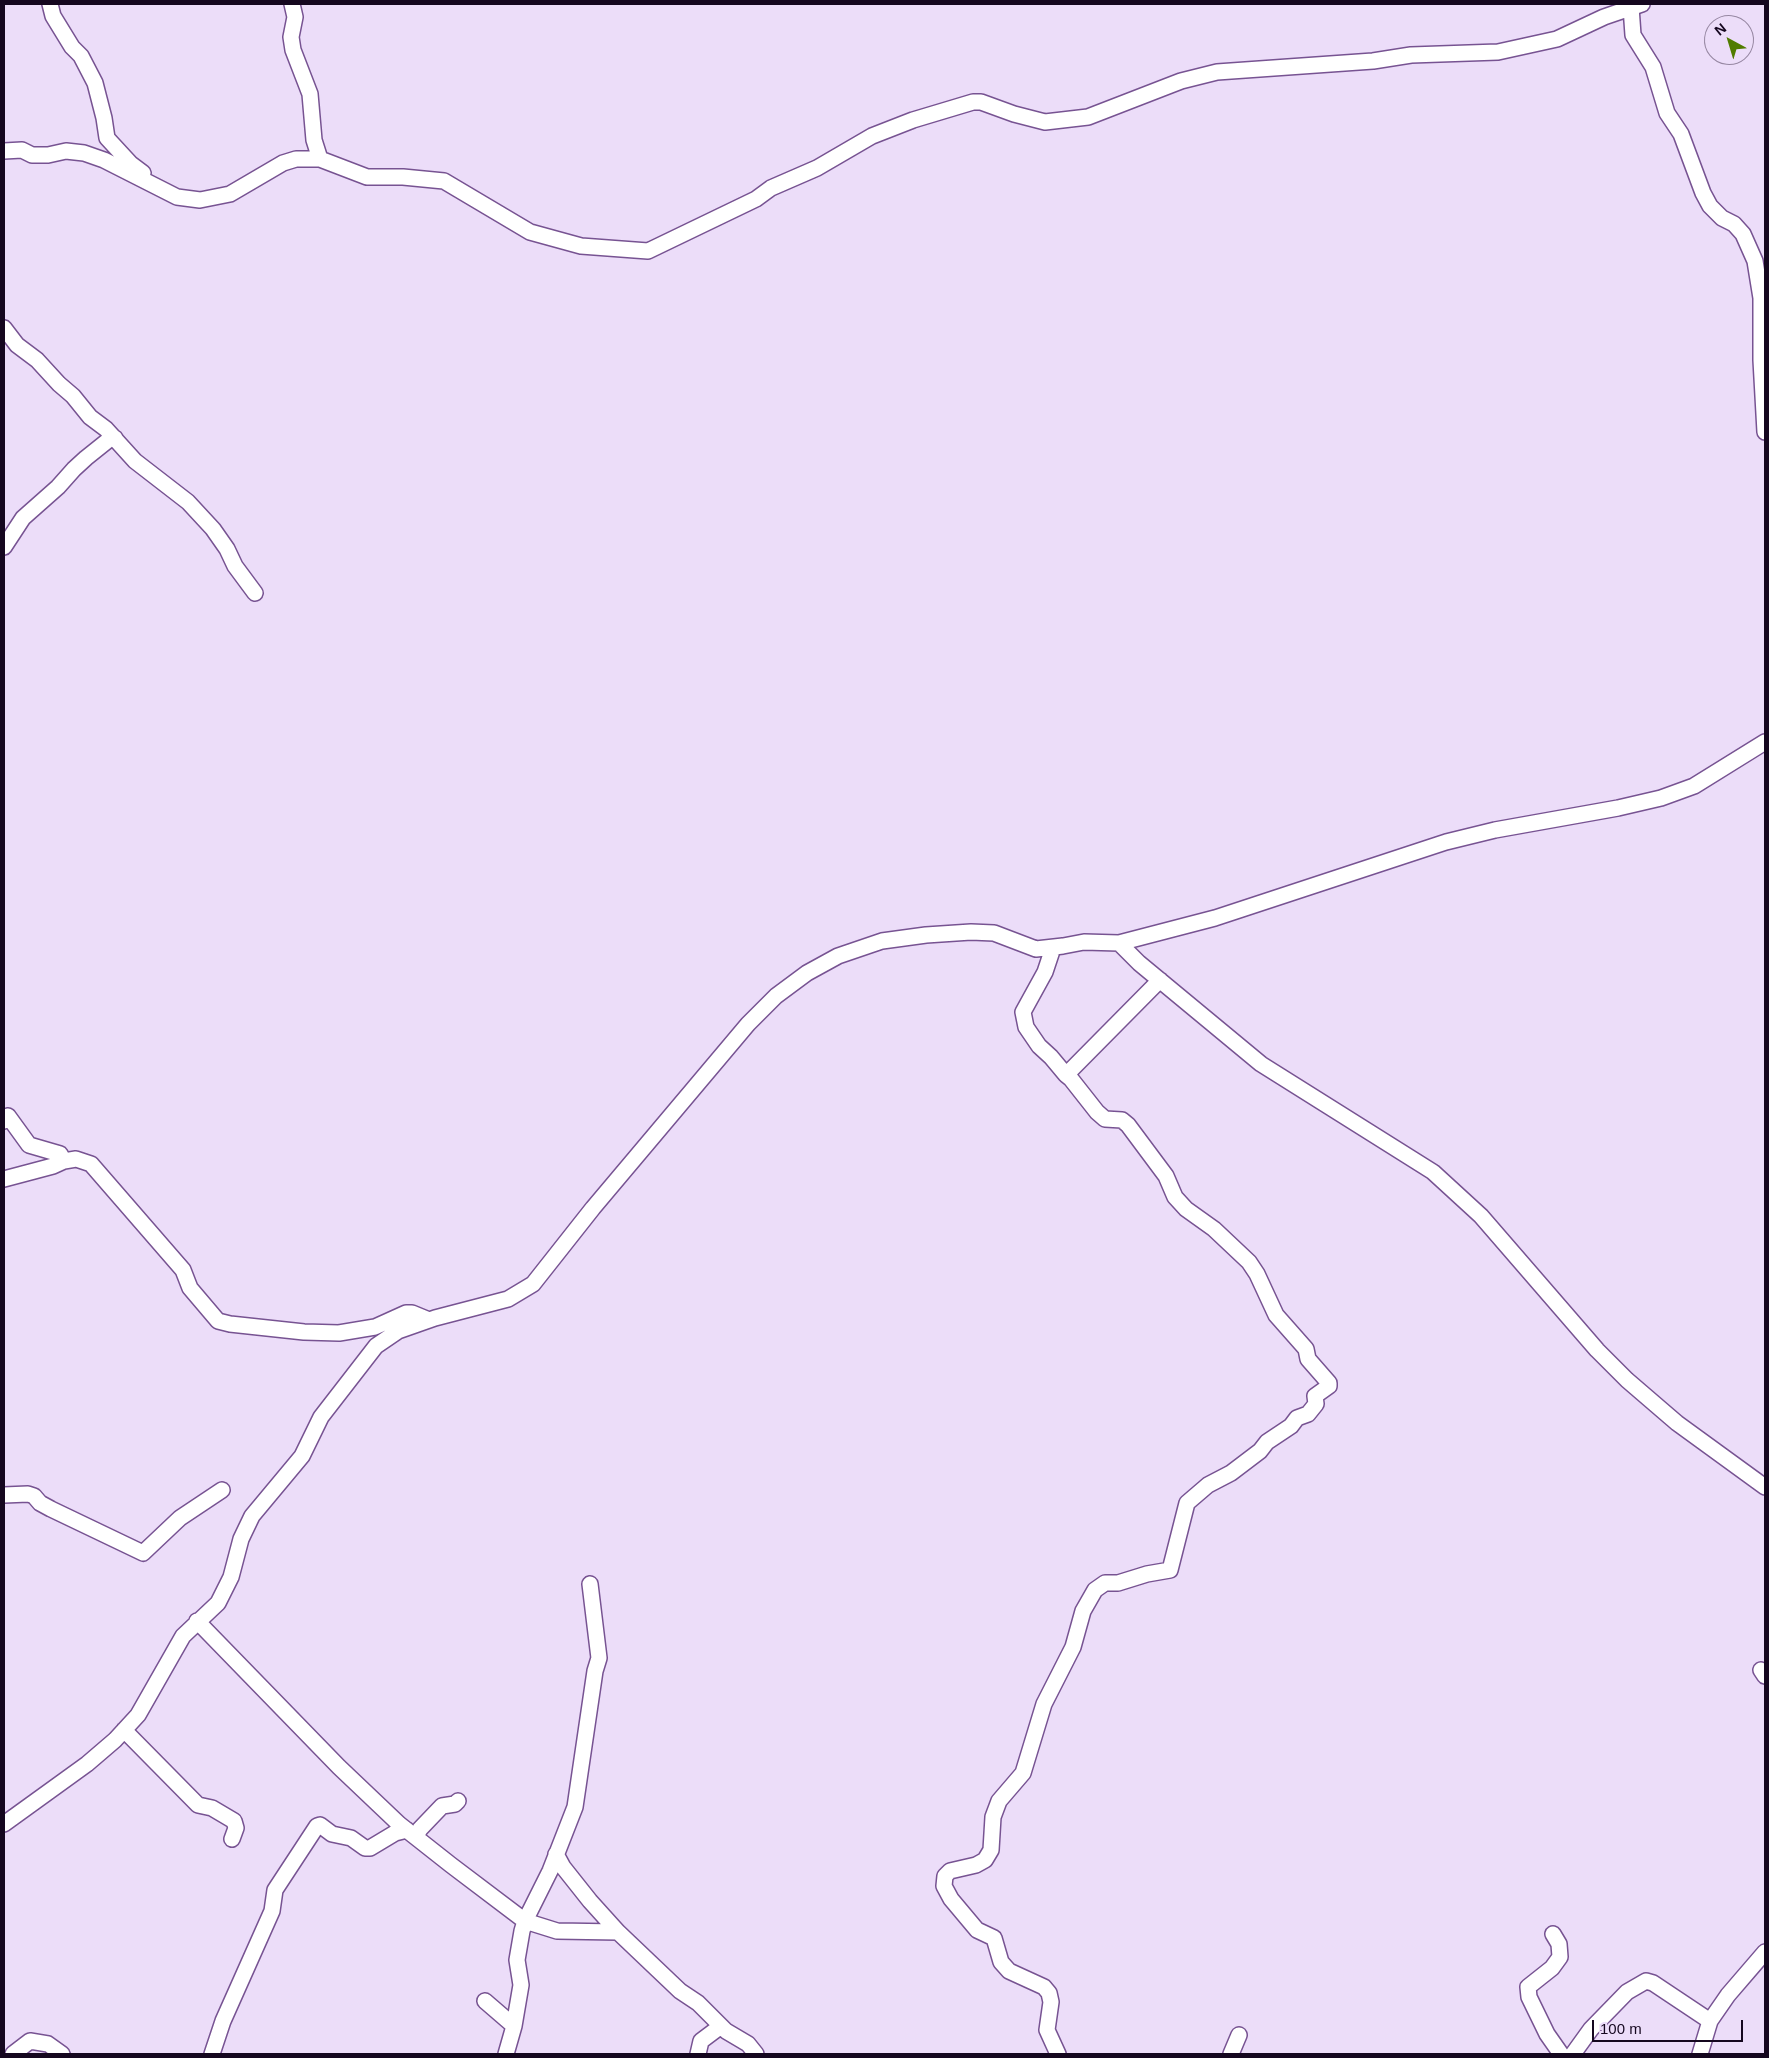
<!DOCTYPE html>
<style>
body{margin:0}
#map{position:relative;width:1769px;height:2058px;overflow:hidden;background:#ecddf9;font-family:Helvetica,sans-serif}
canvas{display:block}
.frame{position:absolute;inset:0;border:5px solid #15071f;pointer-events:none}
.north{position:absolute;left:1704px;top:15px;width:50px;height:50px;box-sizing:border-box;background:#ecddf9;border:1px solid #9687a2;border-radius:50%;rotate:321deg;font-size:14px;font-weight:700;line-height:20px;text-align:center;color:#15071f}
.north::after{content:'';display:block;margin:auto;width:18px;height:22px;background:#517c00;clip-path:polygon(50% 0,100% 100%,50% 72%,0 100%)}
.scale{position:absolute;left:1592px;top:2020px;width:151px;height:22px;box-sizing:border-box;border:2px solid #15071f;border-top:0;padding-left:6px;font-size:15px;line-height:18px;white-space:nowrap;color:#15071f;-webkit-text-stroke:4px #ecddf9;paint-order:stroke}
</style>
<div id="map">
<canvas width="1769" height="2058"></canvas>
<div class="frame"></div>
<div class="north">N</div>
<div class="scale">100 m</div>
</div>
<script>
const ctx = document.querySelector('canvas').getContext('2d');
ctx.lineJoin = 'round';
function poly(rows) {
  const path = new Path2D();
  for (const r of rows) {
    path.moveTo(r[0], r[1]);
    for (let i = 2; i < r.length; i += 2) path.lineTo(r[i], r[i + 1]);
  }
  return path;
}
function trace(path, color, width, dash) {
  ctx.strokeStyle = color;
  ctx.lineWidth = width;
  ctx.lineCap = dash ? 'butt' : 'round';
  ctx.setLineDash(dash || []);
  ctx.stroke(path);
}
const minor = poly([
 [50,4,53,16,72,47,81,56,95,83,104,118,107,138,131,164,143,173],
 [292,4,295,17,291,37,293,50,310,94,314,140,320,159],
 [1631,7,1633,35,1653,67,1667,113,1681,134,1703,193,1710,206,1722,218,1734,224,1743,234,1755,261,1761,298,1761,360,1765,432],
 [4,151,22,150,32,155,48,155,66,151,84,153,104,160,177,197,200,200,230,194,283,163,296,159,320,159,367,177,403,177,444,181,530,232,581,246,648,251,756,199,771,188,817,168,872,136,913,120,973,102,981,102,1014,114,1045,122,1088,117,1181,81,1217,72,1373,61,1411,55,1498,52,1557,39,1604,17,1642,4],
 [4,328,17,345,37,360,59,384,73,396,90,417,106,429,135,461,188,502,213,529,227,549,235,566,255,593],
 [4,547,23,518,58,487,74,469,86,458,111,438,115,438],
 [1119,943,1139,963,1261,1064,1433,1172,1481,1216,1597,1350,1627,1380,1677,1423,1765,1487],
 [1053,948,1045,972,1023,1012,1026,1027,1039,1046,1051,1057,1066,1075],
 [4,1121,8,1116,29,1145,60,1154,64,1161,53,1166,4,1179],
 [64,1161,76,1159,91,1164,183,1270,190,1288,218,1321,230,1324,304,1332,339,1333,375,1327,406,1313,412,1313,429,1320],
 [4,1495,28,1494,34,1496,40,1503,51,1509,143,1553,180,1518,222,1490],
 [197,1621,339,1767,399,1824,451,1865,525,1921,557,1931,618,1932,680,1991,698,2003,726,2031,748,2044,756,2054],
 [1761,1670,1765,1676],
 [124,1730,198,1805,212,1808,234,1821,236,1828,232,1839],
 [4,1824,87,1764,115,1740,138,1715,183,1636,218,1603,231,1577,241,1539,252,1516,302,1456,321,1417,376,1346,398,1331,435,1318,508,1299,533,1284,593,1208,748,1024,776,996,807,973,838,956,882,941,926,935,971,932,994,933,1036,949,1063,946,1084,942,1119,943,1215,918,1446,842,1495,830,1618,808,1661,798,1694,786,1765,742],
 [416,1837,420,1829,442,1806,455,1804,458,1801],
 [556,1854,563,1867,590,1901,618,1932],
 [1553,1934,1559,1944,1560,1957,1552,1968,1528,1987,1529,1997,1547,2034,1561,2054],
 [485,2001,514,2026],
 [13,2054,30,2041,48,2044,62,2054],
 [212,2054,223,2021,272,1911,275,1890,317,1826,320,1825,332,1834,351,1838,365,1848,370,1848,395,1833,407,1830],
 [506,2054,514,2026,521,1985,517,1960,522,1931,525,1921,550,1871,575,1807,595,1671,599,1658,590,1584],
 [698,2054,701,2041,721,2026],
 [1058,2054,1047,2030,1051,2002,1049,1993,1044,1987,1009,1971,1001,1962,994,1938,977,1930,951,1899,944,1886,945,1876,950,1871,976,1865,985,1860,991,1850,993,1817,999,1801,1023,1773,1044,1704,1073,1647,1083,1611,1095,1590,1105,1583,1118,1583,1147,1574,1170,1570,1187,1503,1208,1485,1231,1473,1260,1451,1267,1442,1291,1426,1297,1418,1308,1414,1316,1404,1315,1396,1329,1386,1329,1383,1308,1359,1306,1349,1276,1315,1257,1274,1249,1262,1214,1229,1186,1209,1175,1197,1166,1176,1128,1125,1122,1120,1105,1119,1097,1112,1071,1079,1066,1075,1160,980],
 [1231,2054,1239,2035],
 [1573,2054,1591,2029,1627,1992,1646,1981,1653,1983,1710,2021],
 [1700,2054,1710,2021,1728,1995,1765,1952]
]);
trace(minor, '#775392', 18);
trace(minor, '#fff', 15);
</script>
